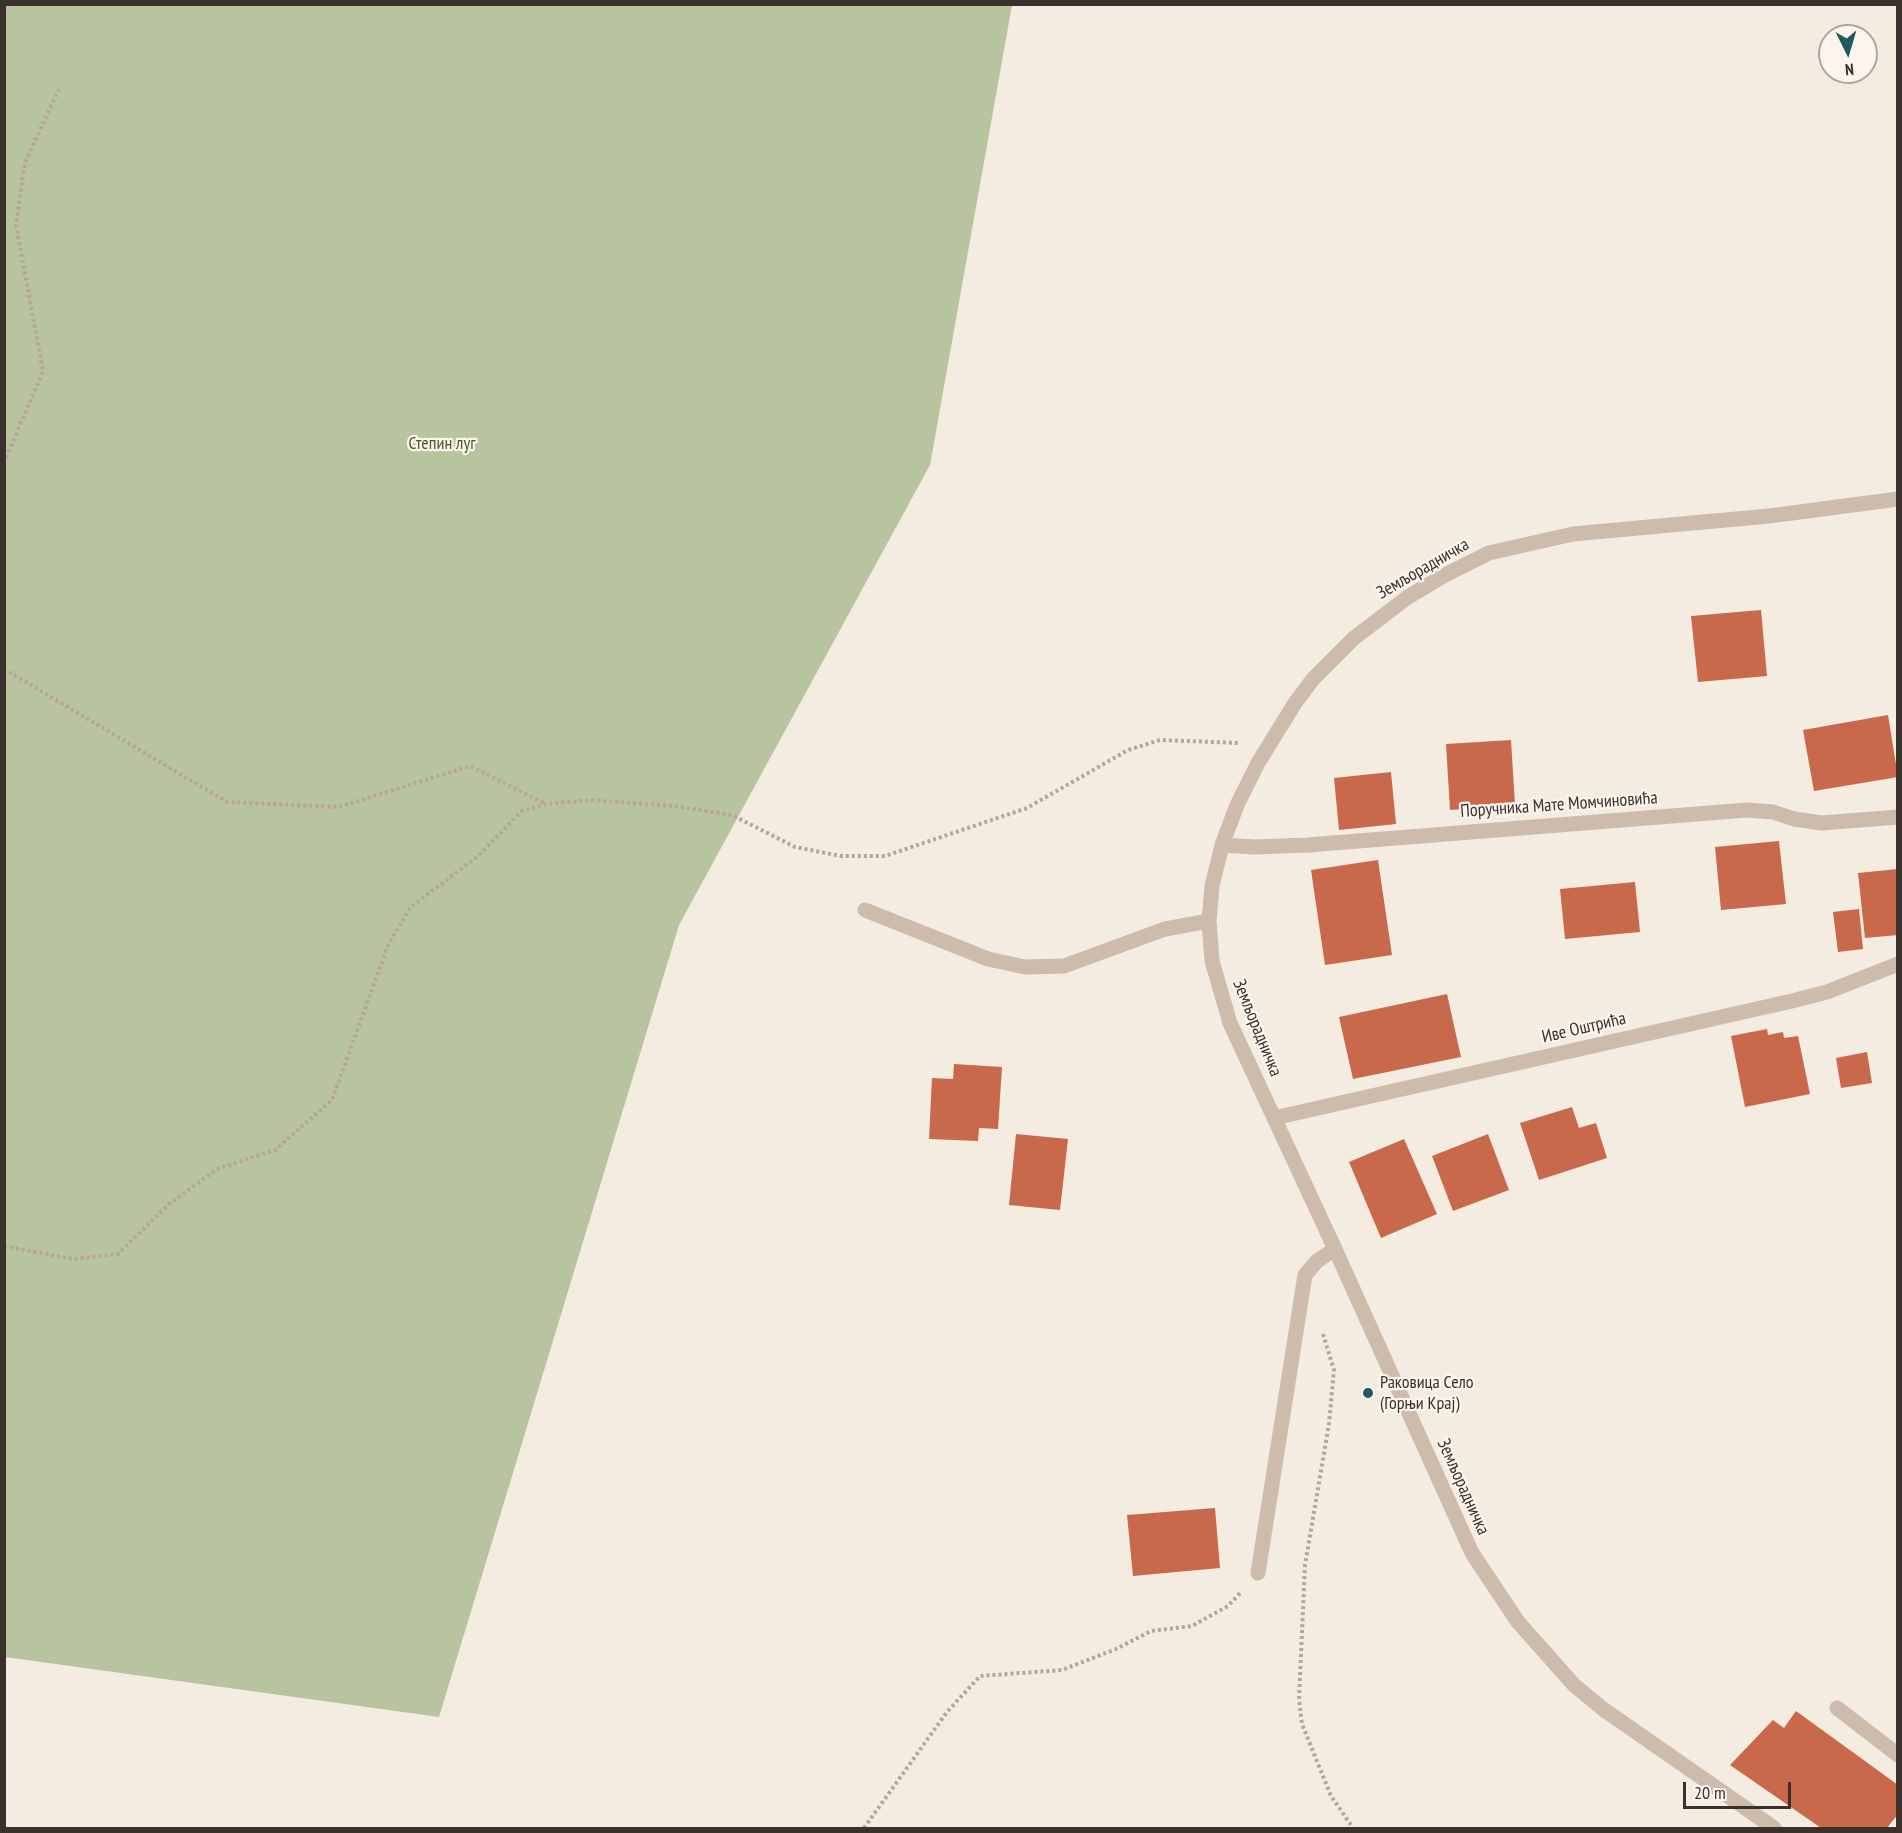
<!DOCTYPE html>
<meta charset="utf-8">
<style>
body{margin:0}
#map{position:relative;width:1902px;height:1833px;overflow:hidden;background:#f4ebe1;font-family:"PT Sans Narrow",sans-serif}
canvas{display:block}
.frame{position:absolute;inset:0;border:6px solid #3b302b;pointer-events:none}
.north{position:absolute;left:1818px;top:24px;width:60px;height:60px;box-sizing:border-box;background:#fbf5ee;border:2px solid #aea6a0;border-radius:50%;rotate:175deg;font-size:16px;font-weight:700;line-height:24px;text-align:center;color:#3b302b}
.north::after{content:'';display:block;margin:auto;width:21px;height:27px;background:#1f5a5e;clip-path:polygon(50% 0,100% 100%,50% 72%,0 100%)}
.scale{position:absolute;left:1683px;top:1782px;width:108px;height:27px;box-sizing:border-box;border:3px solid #3b302b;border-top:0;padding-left:8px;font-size:18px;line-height:21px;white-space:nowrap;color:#3b302b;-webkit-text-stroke:4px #fbf5ee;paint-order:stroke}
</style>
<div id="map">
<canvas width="1902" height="1833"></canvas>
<div class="frame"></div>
<div class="north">N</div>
<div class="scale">20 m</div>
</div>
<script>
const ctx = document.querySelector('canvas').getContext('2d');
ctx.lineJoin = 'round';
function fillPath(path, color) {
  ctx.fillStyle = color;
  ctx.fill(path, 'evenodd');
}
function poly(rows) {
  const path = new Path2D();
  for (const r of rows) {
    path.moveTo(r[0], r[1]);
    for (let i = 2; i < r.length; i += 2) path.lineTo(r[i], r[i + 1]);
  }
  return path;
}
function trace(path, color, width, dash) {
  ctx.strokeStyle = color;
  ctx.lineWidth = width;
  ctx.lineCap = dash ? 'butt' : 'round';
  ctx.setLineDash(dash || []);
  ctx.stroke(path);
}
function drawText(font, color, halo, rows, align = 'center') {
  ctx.font = font + ' "PT Sans Narrow",sans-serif';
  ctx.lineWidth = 4.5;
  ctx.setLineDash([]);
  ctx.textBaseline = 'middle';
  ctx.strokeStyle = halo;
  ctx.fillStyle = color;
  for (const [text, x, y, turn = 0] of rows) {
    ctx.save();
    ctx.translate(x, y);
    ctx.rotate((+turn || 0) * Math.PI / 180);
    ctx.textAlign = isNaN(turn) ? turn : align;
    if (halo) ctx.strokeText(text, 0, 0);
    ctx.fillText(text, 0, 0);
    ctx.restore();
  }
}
const green = poly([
 [5,4,1012,5,930,465,679,925,439,1717,5,1657]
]);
const building = poly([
 [1761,610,1767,676,1698,682,1691,616],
 [1888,715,1898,777,1814,791,1803,730],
 [1511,740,1515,805,1450,810,1446,744],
 [1391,772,1396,824,1339,830,1334,778],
 [1779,841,1786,904,1721,910,1715,847],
 [1378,860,1392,955,1325,965,1311,870],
 [1898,869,1898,935,1865,938,1858,873],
 [1635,882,1640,932,1565,939,1560,889],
 [1859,909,1863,949,1838,952,1833,912],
 [1447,994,1461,1057,1353,1079,1339,1017],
 [1767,1029,1768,1035,1783,1032,1784,1038,1798,1036,1810,1094,1745,1107,1731,1036],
 [1867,1052,1872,1083,1841,1088,1836,1058],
 [954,1064,1002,1067,998,1129,979,1128,978,1141,929,1139,932,1078,953,1079],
 [1572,1107,1579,1128,1596,1123,1607,1158,1539,1180,1520,1123],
 [1016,1134,1068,1139,1060,1210,1009,1205],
 [1488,1134,1509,1190,1453,1211,1432,1156],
 [1404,1139,1437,1214,1381,1238,1349,1162],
 [1215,1508,1220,1568,1133,1576,1127,1515],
 [1796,1711,1898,1785,1898,1814,1887,1828,1821,1828,1730,1765,1773,1720,1784,1728]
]);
const path = poly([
 [4,463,43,371,16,225,25,162,59,89],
 [4,669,227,802,339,807,470,766,546,804],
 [4,1246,73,1259,118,1254,169,1204,217,1169,275,1150,332,1100,388,945,410,908,478,856,522,811,546,804,590,800,674,806,732,815,795,847,841,856,885,856,1027,808,1128,750,1160,740,1241,743],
 [1323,1334,1334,1370,1329,1424,1305,1565,1299,1699,1302,1724,1331,1796,1353,1828],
 [864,1828,947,1712,980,1676,1062,1670,1116,1649,1151,1631,1192,1626,1228,1606,1242,1591]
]);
const minor = poly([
 [1222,845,1255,847,1308,845,1747,810,1773,812,1794,819,1822,823,1898,817],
 [865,910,988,959,1025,967,1064,966,1165,929,1209,921],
 [1274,1118,1792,1001,1827,992,1898,964],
 [1258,1573,1305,1275,1317,1261,1335,1249],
 [1837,1708,1898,1755],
 [1774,1828,1603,1709,1574,1685,1518,1622,1472,1553,1335,1249,1230,1023,1212,961,1209,921,1212,886,1222,845,1237,805,1258,763,1295,703,1313,679,1354,638,1408,597,1445,575,1489,553,1573,534,1769,516,1898,499]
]);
const markers = [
 [1368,1393,6,"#1f5a5e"]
];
const parkNames = [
 ["Степин луг",442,444]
];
const streetNames = [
 ["Земљорадничка",1423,569,-30],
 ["Поручника Мате Момчиновића",1559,805,-4],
 ["Земљорадничка",1257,1028,68],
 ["Иве Оштрића",1584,1028,-13],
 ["Земљорадничка",1463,1487,66]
];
const poiNames = [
 ["Раковица Село",1380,1383],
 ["(Горњи Крај)",1380,1404]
];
fillPath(green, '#b8c4a0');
fillPath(building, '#c8694b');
trace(path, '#b9a596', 4, [3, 3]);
trace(minor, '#cdbbac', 15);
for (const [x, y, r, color] of markers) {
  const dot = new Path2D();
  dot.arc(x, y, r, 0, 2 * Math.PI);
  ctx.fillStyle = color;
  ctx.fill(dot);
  trace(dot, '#fbf5ee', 2);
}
drawText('18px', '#4a5a2e', '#fbf5ee', parkNames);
drawText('18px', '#3b302b', '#fbf5ee', streetNames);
drawText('18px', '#3b302b', '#fbf5ee', poiNames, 'left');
</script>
